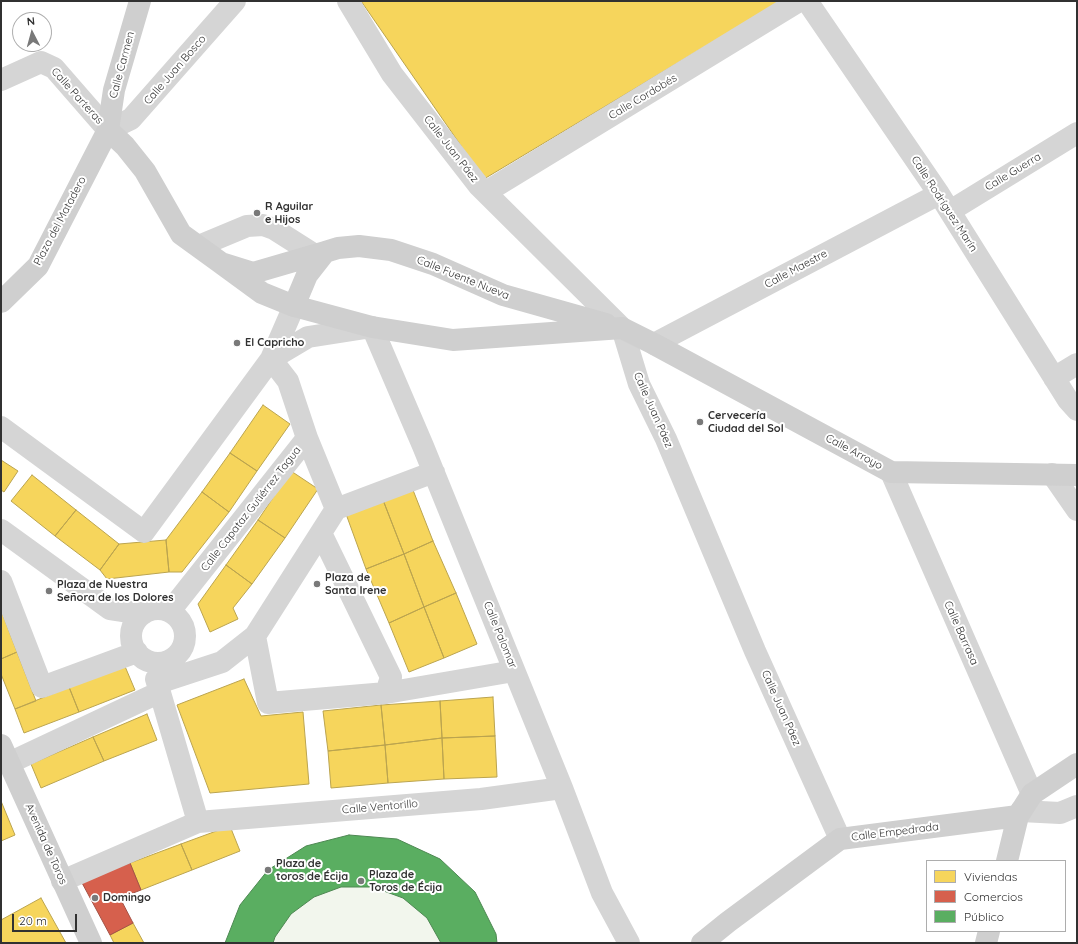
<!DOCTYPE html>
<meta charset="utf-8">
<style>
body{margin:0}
#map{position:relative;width:1078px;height:944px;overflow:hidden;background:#fff;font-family:Quicksand,sans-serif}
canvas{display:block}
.frame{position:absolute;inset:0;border:2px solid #313131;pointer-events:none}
.legend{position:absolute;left:926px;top:860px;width:140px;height:72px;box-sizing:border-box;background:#fff;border:1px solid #adadad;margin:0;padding:5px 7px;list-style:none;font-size:12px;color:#313131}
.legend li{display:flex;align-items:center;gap:8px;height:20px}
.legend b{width:20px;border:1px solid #adadad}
.north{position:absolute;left:12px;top:12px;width:40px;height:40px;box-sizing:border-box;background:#fff;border:1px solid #adadad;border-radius:50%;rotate:354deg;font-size:11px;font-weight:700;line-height:16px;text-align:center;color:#313131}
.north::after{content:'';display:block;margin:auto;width:14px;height:18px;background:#797979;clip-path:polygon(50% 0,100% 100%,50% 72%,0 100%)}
.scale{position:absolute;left:12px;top:914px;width:65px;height:18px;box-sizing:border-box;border:2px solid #313131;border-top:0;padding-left:5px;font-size:12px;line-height:14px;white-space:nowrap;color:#313131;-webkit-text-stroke:3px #fff;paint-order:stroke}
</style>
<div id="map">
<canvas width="1078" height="944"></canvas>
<div class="frame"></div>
<ul class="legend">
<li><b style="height:11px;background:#f6d55c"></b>Viviendas</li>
<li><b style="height:11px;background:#d6604d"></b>Comercios</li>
<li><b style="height:11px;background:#5aae61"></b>Público</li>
</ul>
<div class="north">N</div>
<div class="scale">20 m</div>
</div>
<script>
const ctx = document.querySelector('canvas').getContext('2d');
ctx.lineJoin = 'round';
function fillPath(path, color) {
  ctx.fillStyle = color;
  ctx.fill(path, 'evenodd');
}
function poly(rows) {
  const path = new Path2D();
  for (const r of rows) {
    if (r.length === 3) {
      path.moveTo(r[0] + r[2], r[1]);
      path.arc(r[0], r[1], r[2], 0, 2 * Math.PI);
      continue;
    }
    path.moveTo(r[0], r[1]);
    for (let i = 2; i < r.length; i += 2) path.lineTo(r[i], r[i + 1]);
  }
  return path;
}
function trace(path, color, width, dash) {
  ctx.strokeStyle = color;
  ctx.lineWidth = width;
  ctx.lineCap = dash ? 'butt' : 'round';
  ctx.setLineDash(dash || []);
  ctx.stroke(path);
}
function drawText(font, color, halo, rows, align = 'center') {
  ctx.font = font + ' Quicksand,sans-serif';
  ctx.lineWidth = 4;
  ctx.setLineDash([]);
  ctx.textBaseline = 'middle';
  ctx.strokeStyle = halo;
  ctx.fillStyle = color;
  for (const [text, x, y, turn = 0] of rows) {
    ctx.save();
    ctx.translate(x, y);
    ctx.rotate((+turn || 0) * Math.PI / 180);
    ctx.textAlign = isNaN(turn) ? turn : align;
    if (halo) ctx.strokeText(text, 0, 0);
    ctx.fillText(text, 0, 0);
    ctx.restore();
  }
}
const green = poly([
 [397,839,440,859,475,892,496,934,497,943,225,943,240,905,268,870]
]);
const homes = poly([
 [361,1,781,1,484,179,361,1],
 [263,405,290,424,257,471,230,453,263,405],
 [230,453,257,471,229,512,202,492,230,453],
 [1,460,18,471,4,492,1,490,1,460],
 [291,471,318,489,285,538,258,520,291,471],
 [32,475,76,510,55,536,11,501,32,475],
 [413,490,433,541,404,554,383,500,413,490],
 [202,492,229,512,182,572,169,572,166,540,202,492],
 [383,500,404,554,366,569,346,514,383,500],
 [76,510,119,544,100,570,55,536,76,510],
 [258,520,285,538,252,584,226,565,258,520],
 [166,540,169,572,107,579,100,570,119,544,166,540],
 [433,541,456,593,424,607,404,554,433,541],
 [404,554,424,607,389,623,366,569,404,554],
 [226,565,252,584,233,608,238,619,210,632,198,604,226,565],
 [456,593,477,644,444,658,424,607,456,593],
 [424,607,444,658,409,672,389,623,424,607],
 [1,610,17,652,1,659,1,610],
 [17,652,36,701,15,709,1,674,1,659,17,652],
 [124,664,135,690,79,712,69,687,124,664],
 [244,679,261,716,303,712,309,784,210,793,177,705,244,679],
 [69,687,79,712,24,733,15,709,69,687],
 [493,697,495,736,442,738,440,701,493,697],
 [440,701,442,738,385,745,381,705,440,701],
 [381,705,385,745,328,751,323,711,381,705],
 [147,714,157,740,104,761,93,737,147,714],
 [495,736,497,777,444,779,442,738,495,736],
 [93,737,104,761,41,788,31,764,93,737],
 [442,738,444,779,388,783,385,745,442,738],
 [385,745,388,783,331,788,328,751,385,745],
 [1,801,15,835,1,841,1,801],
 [230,826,240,851,192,870,181,844,230,826],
 [181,844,192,870,141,890,130,863,181,844],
 [41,898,66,943,1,943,1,920,41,898],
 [133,923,144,943,114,943,110,935,133,923]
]);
const shops = poly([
 [130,863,141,890,120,898,133,923,110,935,81,881,130,863]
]);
const public = poly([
 [349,835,397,839,440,859,475,892,496,934,497,943,441,943,427,918,403,898,373,887,341,887,314,897,291,914,275,937,273,943,225,943,240,905,268,870,306,846,349,835]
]);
const street = poly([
 [348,1,392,74,479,186,622,328,639,384,666,439,755,651,840,839],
 [807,1,939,194,1068,400,1077,410],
 [1,80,41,62,54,68,108,130,131,119,235,1],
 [486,192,799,1],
 [950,211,1077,133],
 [199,246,247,226,263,225,274,229,315,255],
 [654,344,939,194],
 [271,359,308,337,372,327,423,446,562,788,602,893,629,943],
 [1054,378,1077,364],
 [1,427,144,532,271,359,294,306],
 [891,472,1032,794],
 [1052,474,1077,510],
 [336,509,434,472],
 [1,530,110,609,143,614],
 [1,581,42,687,137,652],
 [158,636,27],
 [170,611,307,438,288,381,271,359],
 [255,636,268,703,386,693,391,677,321,533],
 [156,679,198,822],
 [158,683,222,662,255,636,336,509,307,438],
 [386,693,514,671],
 [9,763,160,692],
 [1021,811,1060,813,1077,806],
 [62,881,198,822,481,799,562,788]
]);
const secondary = poly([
 [108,130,125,146,145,171,181,234,221,263,253,273,325,252],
 [221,263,262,293,294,306,372,327,453,340,622,328,654,344,891,472,1077,475],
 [1,302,38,266,108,130,114,90,140,1],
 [294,306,307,275,325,252,338,248,359,246,391,250,433,264,503,295,606,324],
 [1,745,91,943],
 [1007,861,1018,816],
 [702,943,728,922,840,839,1018,816,1032,794,1077,764],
 [986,943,989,931]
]);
const markers = [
 [257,213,4,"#797979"],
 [237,343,4,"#797979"],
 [700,422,4,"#797979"],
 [317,584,4,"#797979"],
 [49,591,4,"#797979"],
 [268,870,4,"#797979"],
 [361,881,4,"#797979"],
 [95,898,4,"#797979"]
];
const streetNames = [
 ["Calle Carmen",122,65,-75],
 ["Calle Juan Bosco",175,70,-49],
 ["Calle Parteras",77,96,48],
 ["Calle Cordobés",643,97,-31],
 ["Calle Juan Páez",451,149,52],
 ["Calle Guerra",1013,172,-31],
 ["Calle Rodríguez Marín",944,204,57],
 ["Plaza del Matadero",60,221,-62],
 ["Calle Maestre",796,269,-28],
 ["Calle Fuente Nueva",463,278,22],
 ["Calle Juan Páez",653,410,66],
 ["Calle Arroyo",854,452,28],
 ["Calle Capataz Gutiérrez Tagua",251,509,-52],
 ["Calle Barrasa",961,633,66],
 ["Calle Palomar",500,635,68],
 ["Calle Juan Páez",781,708,66],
 ["Calle Ventorillo",380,807,-5],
 ["Calle Empedrada",895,832,-7],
 ["Avenida de Toros",46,844,66]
];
const poiNames = [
 ["R Aguilar",265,207],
 ["e Hijos",265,220],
 ["El Capricho",245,343],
 ["Cervecería",708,416],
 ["Ciudad del Sol",708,429],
 ["Plaza de",325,578],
 ["Santa Irene",325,591],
 ["Plaza de Nuestra",57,585],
 ["Señora de los Dolores",57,598],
 ["Plaza de",276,864],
 ["toros de Écija",276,877],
 ["Plaza de",369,875],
 ["Toros de Écija",369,888],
 ["Domingo",103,898]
];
fillPath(green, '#f2f6ed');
fillPath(homes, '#f6d55c');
trace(homes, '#bba44f', 1);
fillPath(shops, '#d6604d');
trace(shops, '#a45245', 1);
fillPath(public, '#5aae61');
trace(public, '#4e8853', 1);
trace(street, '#d5d5d5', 22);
trace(secondary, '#cfcfcf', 22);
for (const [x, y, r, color] of markers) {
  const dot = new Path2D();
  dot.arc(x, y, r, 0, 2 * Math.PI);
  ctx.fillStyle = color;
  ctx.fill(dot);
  trace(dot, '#fff', 1.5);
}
drawText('11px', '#313131', '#fff', streetNames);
drawText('bold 11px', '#313131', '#fff', poiNames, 'left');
</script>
